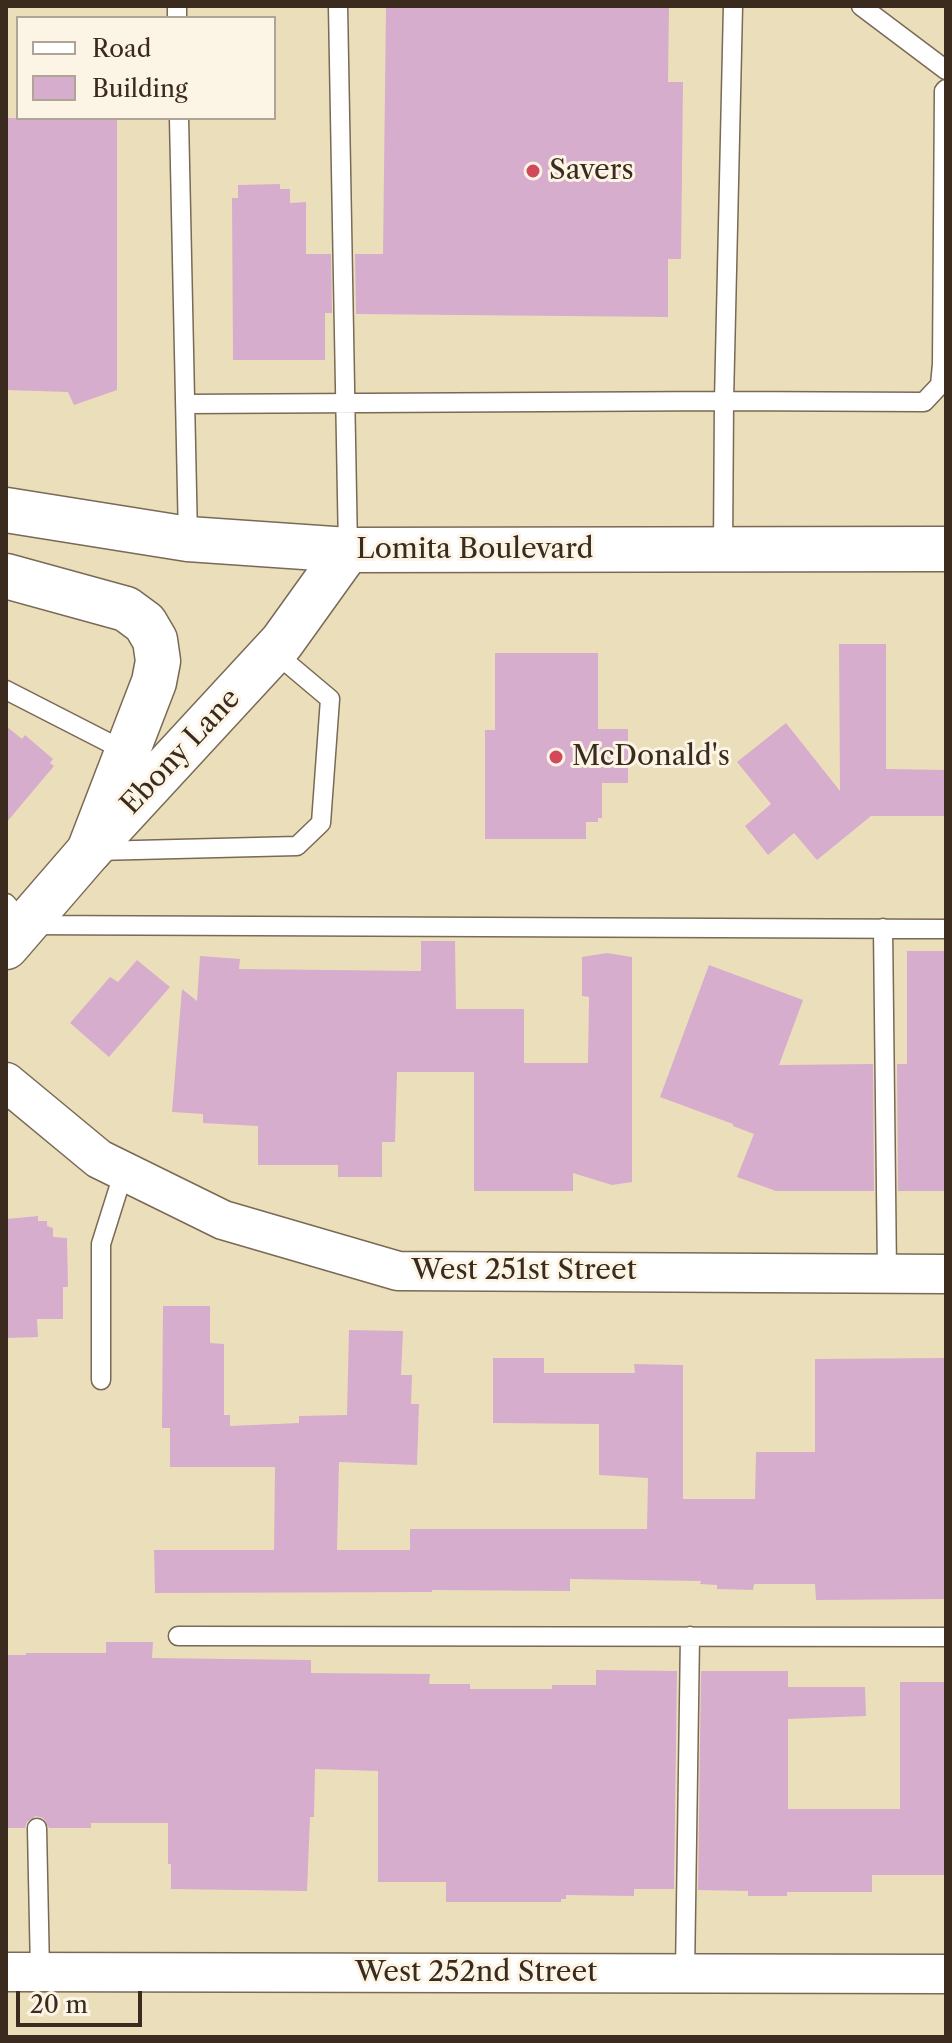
<!DOCTYPE html>
<style>
body{margin:0}
#map{position:relative;width:952px;height:2043px;overflow:hidden;background:#ebdfbb;font-family:"Libre Caslon Text",serif}
canvas{display:block}
.frame{position:absolute;inset:0;border:8px solid #3b2a1e;pointer-events:none}
.legend{position:absolute;left:16px;top:16px;width:260px;height:104px;box-sizing:border-box;background:#fcf5e5;border:2px solid #afa495;margin:0;padding:10px 14px;list-style:none;font-size:24px;color:#3b2a1e}
.legend li{display:flex;align-items:center;gap:16px;height:40px}
.legend b{width:40px;border:2px solid #afa495}
.scale{position:absolute;left:16px;top:1991px;width:126px;height:36px;box-sizing:border-box;border:4px solid #3b2a1e;border-top:0;padding-left:10px;font-size:24px;line-height:28px;white-space:nowrap;color:#3b2a1e;-webkit-text-stroke:6px #fcf5e5;paint-order:stroke}
</style>
<div id="map">
<canvas width="952" height="2043"></canvas>
<div class="frame"></div>
<ul class="legend">
<li><b style="height:10px;background:#fff"></b>Road</li>
<li><b style="height:22px;background:#d6adcc"></b>Building</li>
</ul>
<div class="scale">20 m</div>
</div>
<script>
const ctx = document.querySelector('canvas').getContext('2d');
ctx.lineJoin = 'round';
function fillPath(path, color) {
  ctx.fillStyle = color;
  ctx.fill(path, 'evenodd');
}
function poly(rows) {
  const path = new Path2D();
  for (const r of rows) {
    path.moveTo(r[0], r[1]);
    for (let i = 2; i < r.length; i += 2) path.lineTo(r[i], r[i + 1]);
  }
  return path;
}
function trace(path, color, width, dash) {
  ctx.strokeStyle = color;
  ctx.lineWidth = width;
  ctx.lineCap = dash ? 'butt' : 'round';
  ctx.setLineDash(dash || []);
  ctx.stroke(path);
}
function drawText(font, color, halo, rows, align = 'center') {
  ctx.font = font + ' "Libre Caslon Text",serif';
  ctx.lineWidth = 6;
  ctx.setLineDash([]);
  ctx.textBaseline = 'middle';
  ctx.strokeStyle = halo;
  ctx.fillStyle = color;
  for (const [text, x, y, turn = 0] of rows) {
    ctx.save();
    ctx.translate(x, y);
    ctx.rotate((+turn || 0) * Math.PI / 180);
    ctx.textAlign = isNaN(turn) ? turn : align;
    if (halo) ctx.strokeText(text, 0, 0);
    ctx.fillText(text, 0, 0);
    ctx.restore();
  }
}
const building = poly([
 [386,6,669,6,668,82,683,82,681,259,668,259,668,317,356,314,355,254,383,254],
 [6,118,117,118,117,390,74,405,68,392,6,390],
 [280,184,280,189,290,189,290,203,306,202,306,254,331,254,332,313,325,313,325,360,233,360,232,198,238,198,238,185],
 [839,644,886,644,886,769,946,770,946,816,871,816,817,860,794,833,768,855,745,826,771,804,737,762,786,723,840,791],
 [495,653,598,653,598,729,628,729,628,783,602,783,602,818,598,818,598,822,586,822,586,839,485,839,485,730,495,730],
 [6,726,22,739,25,735,53,759,50,763,54,766,6,823],
 [421,941,455,941,456,1009,524,1009,524,1063,588,1063,589,997,582,996,582,957,607,953,632,957,632,1182,612,1185,573,1173,573,1191,474,1191,474,1072,397,1072,395,1142,382,1142,382,1177,338,1177,338,1165,258,1165,258,1126,203,1123,203,1114,172,1112,182,989,197,1001,200,956,240,959,239,969,421,971],
 [907,951,946,951,946,1191,898,1191,897,1064,907,1064],
 [137,960,170,987,109,1057,70,1023,110,977,118,982],
 [709,965,803,1000,779,1065,873,1064,874,1191,776,1191,737,1177,754,1134,733,1126,733,1124,660,1097],
 [38,1216,38,1221,47,1221,47,1226,53,1228,53,1237,67,1238,68,1287,63,1287,63,1319,37,1319,38,1337,6,1338,6,1219],
 [163,1306,210,1306,210,1343,224,1344,224,1415,230,1415,230,1426,299,1423,299,1416,347,1415,349,1330,403,1331,401,1375,412,1375,411,1404,419,1404,417,1465,339,1462,337,1550,410,1550,410,1529,647,1529,648,1478,599,1475,599,1424,493,1423,493,1358,544,1358,544,1373,635,1373,634,1364,683,1365,683,1499,755,1499,756,1452,815,1452,815,1359,946,1358,946,1599,816,1600,815,1584,754,1584,753,1590,717,1589,717,1585,700,1584,701,1581,570,1579,570,1591,432,1590,432,1592,155,1593,154,1550,274,1550,275,1467,170,1467,170,1428,162,1428],
 [106,1642,153,1642,152,1658,311,1660,311,1673,430,1674,429,1684,470,1684,470,1689,552,1689,552,1685,596,1685,596,1670,677,1671,674,1889,634,1889,634,1896,566,1895,566,1899,561,1899,561,1902,446,1902,446,1882,378,1882,378,1771,315,1769,314,1817,310,1817,307,1891,171,1889,171,1864,168,1864,168,1823,91,1823,91,1828,49,1828,43,1818,36,1816,27,1822,25,1828,6,1828,6,1655,26,1655,26,1653,106,1653],
 [701,1671,788,1671,788,1687,865,1687,866,1716,788,1719,788,1809,900,1809,900,1682,946,1682,946,1875,872,1875,872,1892,787,1892,787,1896,748,1896,748,1891,698,1890]
]);
const service = poly([
 [177,6,177,18],
 [338,6,348,550],
 [861,6,946,70],
 [179,118,188,539],
 [185,404,724,401,733,6],
 [723,550,724,401,924,402,940,385,942,364,944,91,946,89],
 [6,690,127,752],
 [96,851,297,846,321,823,330,699,273,651],
 [6,903,25,925,946,929],
 [883,928,887,1273],
 [101,1380,101,1244,124,1171],
 [178,1636,946,1637],
 [37,1828,40,1972],
 [685,1974,690,1636]
]);
const minor = poly([
 [6,1082,99,1159,223,1220,398,1271,946,1274],
 [6,1972,946,1974]
]);
const tertiary = poly([
 [6,947,89,851,282,642,348,550]
]);
const secondary = poly([
 [6,510,188,539,348,550,946,549],
 [6,576,126,609,145,623,155,640,158,661,154,682,89,851]
]);
const markers = [
 [533,171,8,"#d1495b"],
 [556,757,8,"#d1495b"]
];
const poiNames = [
 ["Savers",549,171],
 ["McDonald's",572,757]
];
const streetNames = [
 ["Lomita Boulevard",475,550],
 ["Ebony Lane",181,752,-47],
 ["West 251st Street",524,1271],
 ["West 252nd Street",476,1973]
];
fillPath(building, '#d6adcc');
trace(service, '#796955', 21);
trace(minor, '#796955', 41);
trace(tertiary, '#796955', 47);
trace(secondary, '#796955', 47);
trace(service, '#fff', 18);
trace(minor, '#fff', 38);
trace(tertiary, '#fff', 44);
trace(secondary, '#fff', 44);
for (const [x, y, r, color] of markers) {
  const dot = new Path2D();
  dot.arc(x, y, r, 0, 2 * Math.PI);
  ctx.fillStyle = color;
  ctx.fill(dot);
  trace(dot, '#fcf5e5', 3);
}
drawText('28px', '#3b2a1e', '#fcf5e5', poiNames, 'left');
drawText('28px', '#3b2a1e', '#fcf5e5', streetNames);
</script>
